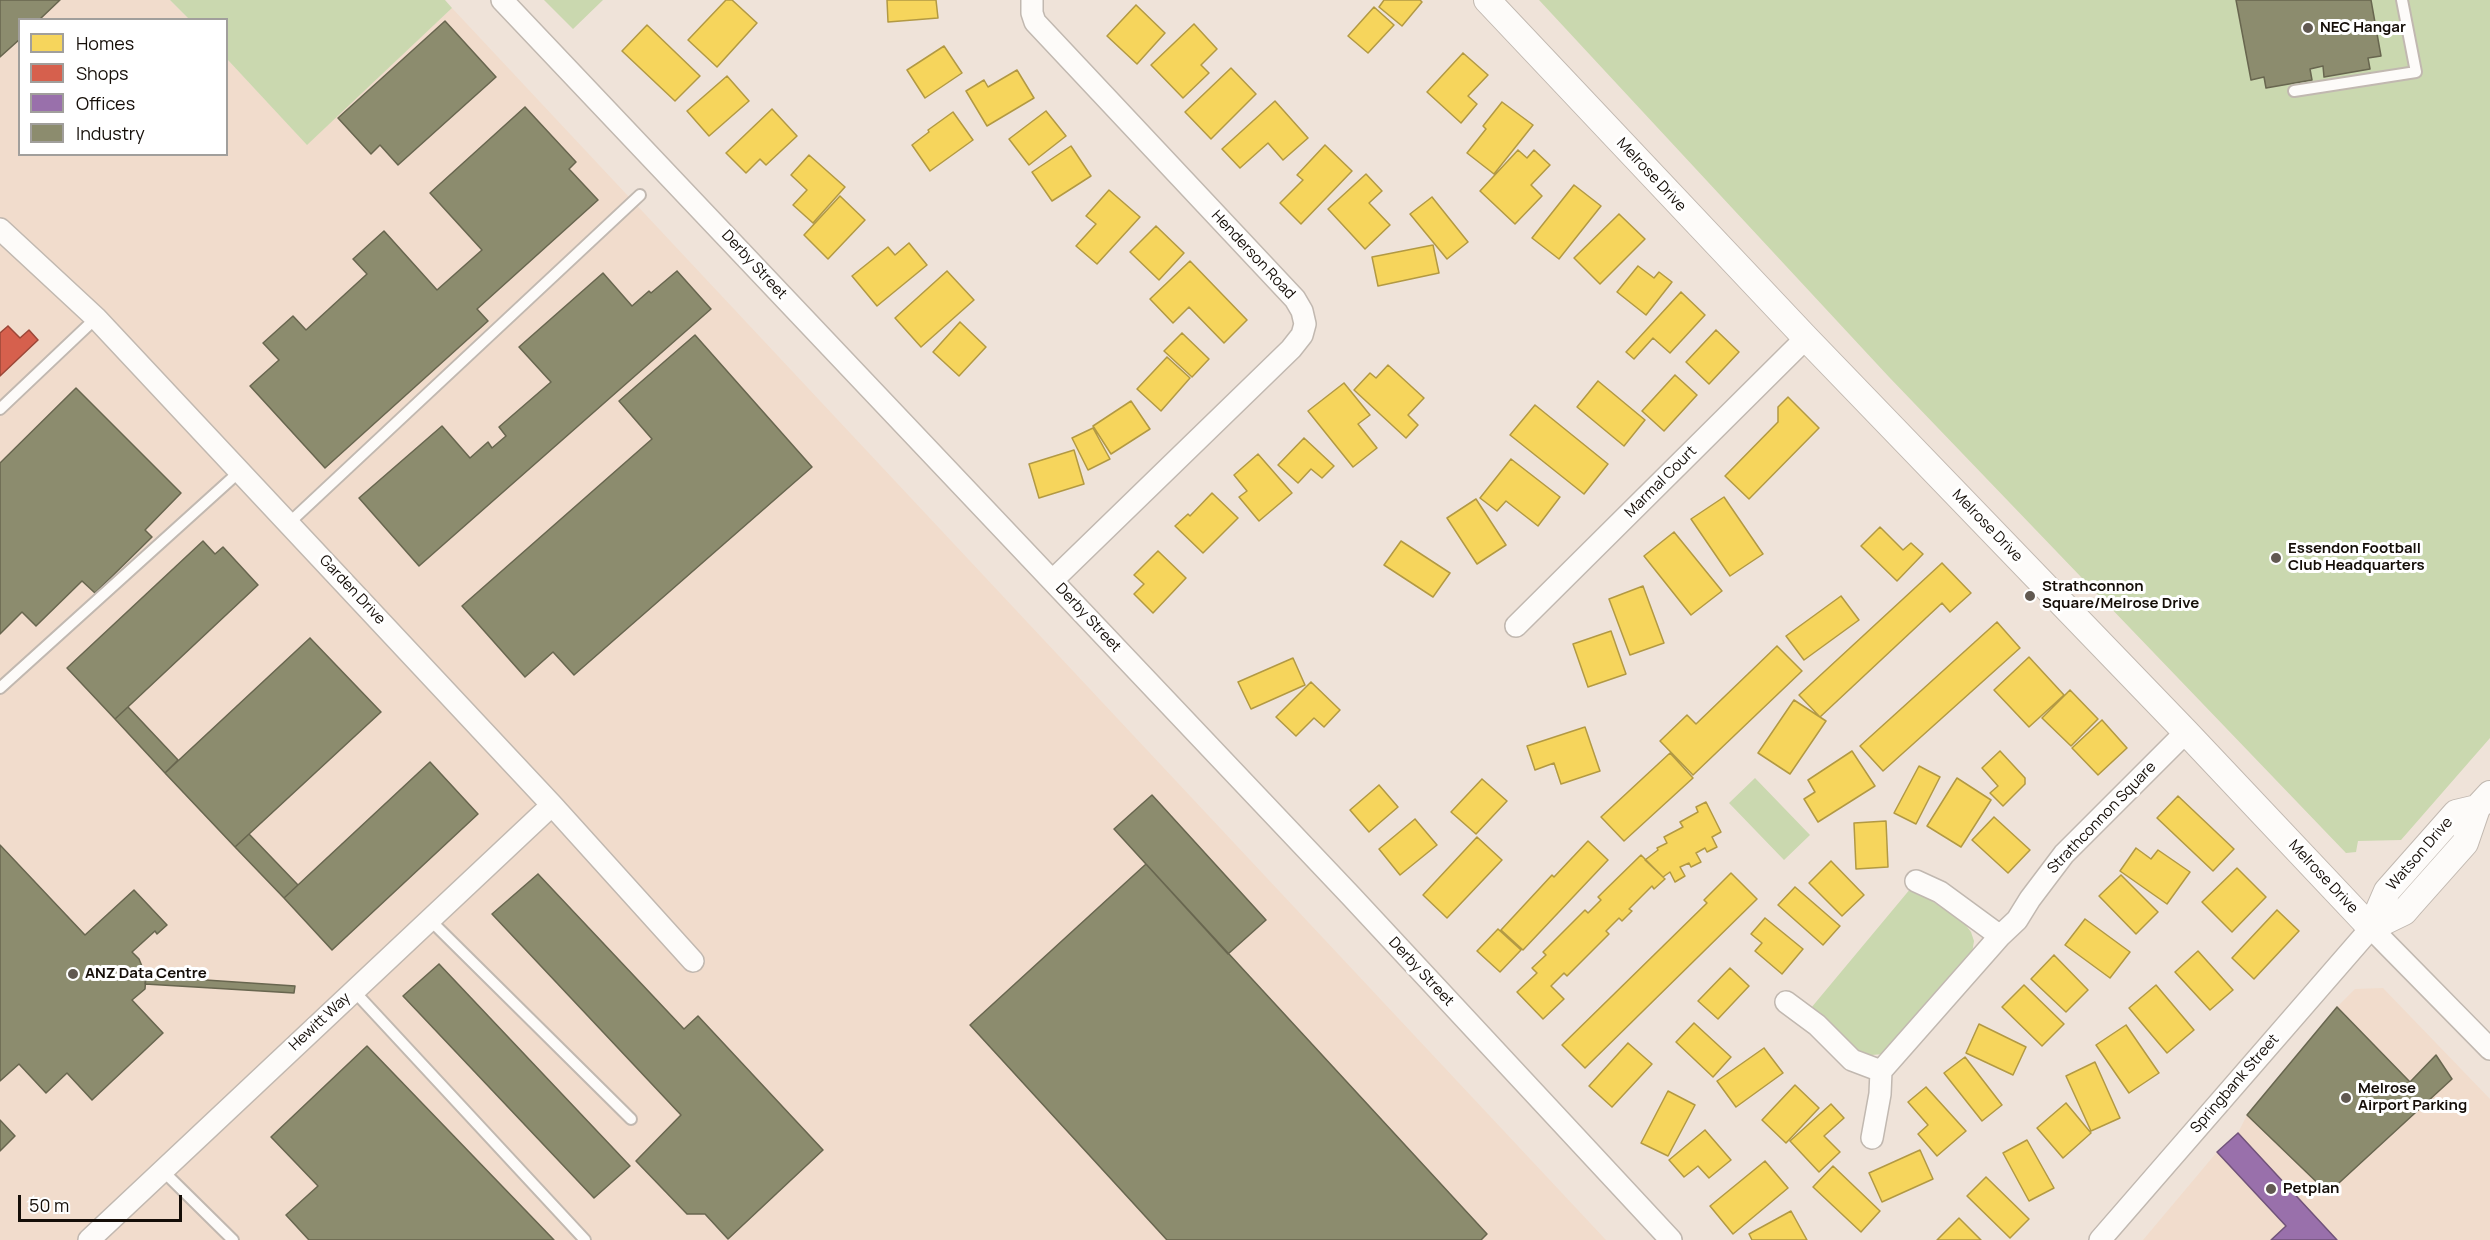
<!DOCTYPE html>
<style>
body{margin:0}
#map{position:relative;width:2490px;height:1240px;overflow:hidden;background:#efe3d9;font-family:Manrope,sans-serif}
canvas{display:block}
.legend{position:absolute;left:18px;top:18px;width:210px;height:138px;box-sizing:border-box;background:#fff;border:2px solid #a19f9c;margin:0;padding:8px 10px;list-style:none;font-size:18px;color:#150e08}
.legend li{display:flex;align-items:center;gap:12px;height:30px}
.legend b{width:30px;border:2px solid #a19f9c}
.scale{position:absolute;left:18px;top:1195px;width:164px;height:27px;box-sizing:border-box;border:3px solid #150e08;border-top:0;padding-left:8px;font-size:18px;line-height:21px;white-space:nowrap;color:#150e08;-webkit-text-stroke:4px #fff;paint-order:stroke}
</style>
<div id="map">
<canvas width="2490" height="1240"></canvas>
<ul class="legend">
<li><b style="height:16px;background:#f6d55c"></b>Homes</li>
<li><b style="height:16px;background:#d6604d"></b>Shops</li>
<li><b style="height:16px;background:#9970ab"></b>Offices</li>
<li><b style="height:16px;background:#8c8c6e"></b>Industry</li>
</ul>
<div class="scale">50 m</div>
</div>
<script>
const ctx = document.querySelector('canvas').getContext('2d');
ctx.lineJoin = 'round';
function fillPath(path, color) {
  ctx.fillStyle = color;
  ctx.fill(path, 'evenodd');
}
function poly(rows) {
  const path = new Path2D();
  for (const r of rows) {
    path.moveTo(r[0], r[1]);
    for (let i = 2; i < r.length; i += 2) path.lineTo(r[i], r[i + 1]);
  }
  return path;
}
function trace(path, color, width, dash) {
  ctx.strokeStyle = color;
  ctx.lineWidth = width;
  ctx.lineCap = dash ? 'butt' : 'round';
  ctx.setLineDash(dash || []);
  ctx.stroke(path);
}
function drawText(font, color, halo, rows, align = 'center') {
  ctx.font = font + ' Manrope,sans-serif';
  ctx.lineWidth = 6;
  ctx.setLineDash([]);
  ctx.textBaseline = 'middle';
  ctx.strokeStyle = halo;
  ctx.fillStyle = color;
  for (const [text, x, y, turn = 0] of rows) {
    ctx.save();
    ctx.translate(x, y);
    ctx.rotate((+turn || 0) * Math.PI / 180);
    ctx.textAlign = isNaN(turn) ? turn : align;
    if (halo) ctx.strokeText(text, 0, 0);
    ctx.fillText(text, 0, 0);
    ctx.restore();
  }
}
const built = poly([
 [0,0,170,0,189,19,20,20,20,154,226,154,227,59,307,144,452,8,1606,1240,0,1240],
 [2383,988,2490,1099,2490,1240,2143,1240,2217,1152,2238,1133,2247,1115,2337,1007,2355,989]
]);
const green = poly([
 [170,0,445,0,452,8,307,145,227,59,226,20,189,19],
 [544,0,603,0,573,29],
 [1539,0,2490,0,2490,738,2401,840,2358,841,2356,852,2346,853,1889,377],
 [1755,778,1810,835,1784,860,1729,803],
 [1911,888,1962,920,1971,932,1974,941,1972,953,1883,1054,1861,1056,1811,1008]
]);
const homes = poly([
 [726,0,732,0,757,23,717,67,688,40,726,0],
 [887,0,936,0,938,18,888,22,887,0],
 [1384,0,1420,0,1422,2,1402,26,1379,7,1384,0],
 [1136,5,1165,33,1137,64,1107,36,1136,5],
 [1374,7,1394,25,1368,53,1348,36,1374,7],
 [1194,24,1217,49,1201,65,1209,73,1183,98,1151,65,1194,24],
 [647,25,700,76,675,101,622,51,647,25],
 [944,46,962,73,925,98,907,70,944,46],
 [1463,53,1488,75,1468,96,1477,104,1461,123,1427,92,1463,53],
 [1231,68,1256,94,1211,139,1185,112,1231,68],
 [1017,70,1034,98,987,126,966,91,984,80,988,87,1017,70],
 [727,76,749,101,709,136,687,111,727,76],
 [1275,101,1308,138,1283,160,1268,143,1240,168,1222,149,1275,101],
 [1502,102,1533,125,1494,174,1467,153,1486,129,1483,126,1502,102],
 [772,109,797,136,766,165,760,159,746,173,726,153,772,109],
 [1046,111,1066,136,1029,165,1009,139,1046,111],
 [953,112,973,140,930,171,912,145,929,132,928,130,953,112],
 [1325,145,1352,171,1301,224,1280,203,1303,180,1297,175,1325,145],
 [1071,146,1091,176,1052,201,1032,172,1071,146],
 [1518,150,1527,158,1534,150,1550,165,1531,185,1542,196,1515,224,1480,191,1518,150],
 [809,155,845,187,813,223,793,205,807,190,791,175,809,155],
 [1366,174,1382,191,1369,203,1390,225,1365,249,1328,209,1366,174],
 [1574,185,1601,206,1559,259,1532,238,1574,185],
 [1109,190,1140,217,1097,264,1076,246,1096,224,1086,216,1109,190],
 [840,196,865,220,828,259,804,235,840,196],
 [1432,197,1468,242,1447,259,1410,214,1432,197],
 [1619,214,1645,239,1600,284,1574,258,1619,214],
 [1156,226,1184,253,1159,280,1130,252,1156,226],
 [909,243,927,265,877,306,852,276,888,247,895,255,909,243],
 [1433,245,1439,273,1378,286,1372,257,1433,245],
 [1190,261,1247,320,1224,343,1189,307,1173,323,1150,299,1190,261],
 [1638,266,1654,278,1659,272,1672,282,1646,315,1617,292,1638,266],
 [947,271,974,300,921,347,895,318,947,271],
 [1681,292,1705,315,1670,353,1653,338,1634,359,1626,352,1681,292],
 [960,322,986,347,959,376,933,352,960,322],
 [1716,330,1739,352,1709,384,1686,362,1716,330],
 [1182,333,1209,359,1192,377,1164,351,1182,333],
 [1167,357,1190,378,1161,411,1137,389,1167,357],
 [1388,365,1424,398,1408,415,1418,425,1406,438,1354,390,1370,373,1376,378,1388,365],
 [1675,375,1697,395,1664,431,1642,411,1675,375],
 [1598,381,1645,420,1624,446,1577,407,1598,381],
 [1344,383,1370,415,1358,424,1377,448,1353,467,1308,411,1344,383],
 [1788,397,1819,428,1749,499,1725,476,1778,422,1778,407,1788,397],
 [1131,401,1150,429,1111,454,1093,426,1131,401],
 [1535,405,1608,464,1584,494,1510,435,1535,405],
 [1093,428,1110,459,1088,470,1072,438,1093,428],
 [1304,438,1334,466,1322,478,1311,469,1298,483,1278,465,1304,438],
 [1074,450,1084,484,1039,498,1029,464,1074,450],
 [1258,454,1292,493,1259,521,1239,497,1247,491,1234,475,1258,454],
 [1511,459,1560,497,1538,526,1506,501,1497,511,1480,498,1511,459],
 [1212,493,1238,518,1203,553,1175,526,1188,514,1190,516,1212,493],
 [1724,497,1763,554,1730,576,1691,519,1724,497],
 [1476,499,1506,545,1477,564,1447,518,1476,499],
 [1880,527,1903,550,1911,543,1923,554,1897,581,1861,546,1880,527],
 [1674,532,1722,591,1691,615,1644,556,1674,532],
 [1401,541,1450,573,1433,597,1384,565,1401,541],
 [1158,551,1186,578,1153,613,1134,594,1144,584,1134,575,1158,551],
 [1942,563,1971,593,1950,612,1942,603,1820,717,1799,695,1942,563],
 [1643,586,1664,643,1630,655,1609,599,1643,586],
 [1841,596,1859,620,1804,660,1786,636,1841,596],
 [1997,622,2020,648,1883,771,1860,746,1997,622],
 [1611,631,1626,674,1588,687,1573,644,1611,631],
 [1777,646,1802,671,1693,775,1660,741,1687,715,1696,724,1777,646],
 [2029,657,2064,695,2029,727,1994,690,2029,657],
 [1293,658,1305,685,1251,709,1238,682,1293,658],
 [1311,682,1340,710,1324,727,1314,718,1296,736,1276,717,1311,682],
 [2070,690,2098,719,2071,746,2042,718,2070,690],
 [1794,700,1826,721,1790,774,1758,753,1794,700],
 [2102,720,2127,748,2098,775,2072,748,2102,720],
 [1585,727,1600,771,1561,784,1554,763,1535,770,1527,746,1585,727],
 [1852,751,1875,786,1818,822,1804,799,1815,792,1808,780,1852,751],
 [2000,751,2025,778,2025,784,2003,806,1990,793,1998,786,1982,768,2000,751],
 [1670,753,1693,778,1624,841,1601,817,1670,753],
 [1919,766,1940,777,1916,824,1894,813,1919,766],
 [1957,778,1991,800,1961,847,1927,826,1957,778],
 [1482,779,1507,801,1476,834,1451,812,1482,779],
 [1379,785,1398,807,1369,832,1350,810,1379,785],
 [2178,796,2234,849,2213,871,2157,818,2178,796],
 [1706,802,1721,832,1712,837,1717,847,1707,852,1705,848,1696,853,1701,862,1691,867,1689,863,1680,867,1685,876,1675,882,1670,872,1663,877,1645,860,1658,850,1657,848,1667,843,1664,837,1683,827,1680,822,1698,812,1696,807,1706,802],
 [1994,817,2030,850,2008,873,1972,840,1994,817],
 [1415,819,1437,845,1400,875,1379,849,1415,819],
 [1886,821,1888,867,1856,869,1854,823,1886,821],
 [1477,837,1502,860,1447,918,1423,895,1477,837],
 [1588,841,1608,860,1523,950,1501,930,1552,875,1554,877,1588,841],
 [2136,848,2151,859,2158,850,2190,872,2167,904,2120,871,2136,848],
 [1641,855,1665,879,1654,889,1652,886,1629,909,1632,911,1622,921,1619,918,1606,931,1609,934,1567,976,1564,973,1551,986,1564,999,1543,1019,1517,992,1537,973,1532,968,1546,955,1543,952,1585,910,1588,913,1601,900,1598,897,1641,855],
 [1831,861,1864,895,1842,916,1809,883,1831,861],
 [2237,868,2266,897,2232,932,2202,902,2237,868],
 [1731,873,1757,899,1585,1068,1562,1045,1707,903,1704,900,1731,873],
 [2121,875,2158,912,2136,934,2099,896,2121,875],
 [1795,887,1840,926,1823,945,1778,905,1795,887],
 [2277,910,2299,931,2254,979,2232,958,2277,910],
 [1765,918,1803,949,1782,974,1755,951,1762,943,1751,934,1765,918],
 [2085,919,2130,952,2110,978,2065,945,2085,919],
 [1498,929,1521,950,1500,972,1477,951,1498,929],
 [2198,951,2233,990,2210,1010,2175,972,2198,951],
 [2054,955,2088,990,2066,1012,2031,979,2054,955],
 [1730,968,1749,986,1718,1019,1698,1001,1730,968],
 [2024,985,2064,1024,2042,1046,2002,1007,2024,985],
 [2156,985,2194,1030,2167,1053,2129,1008,2156,985],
 [1694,1023,1731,1057,1713,1077,1676,1042,1694,1023],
 [1979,1024,2026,1047,2013,1075,1966,1053,1979,1024],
 [2126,1025,2159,1073,2129,1093,2096,1045,2126,1025],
 [1628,1043,1652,1064,1612,1107,1589,1086,1628,1043],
 [1764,1048,1783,1073,1736,1107,1717,1081,1764,1048],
 [1965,1057,2002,1105,1982,1121,1944,1073,1965,1057],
 [2095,1062,2120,1118,2091,1131,2066,1076,2095,1062],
 [1795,1085,1819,1108,1786,1143,1762,1120,1795,1085],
 [1926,1087,1966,1131,1937,1156,1918,1134,1928,1125,1908,1102,1926,1087],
 [1668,1091,1695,1105,1668,1156,1641,1143,1668,1091],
 [2066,1103,2091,1133,2063,1158,2037,1128,2066,1103],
 [1831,1104,1844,1118,1824,1136,1840,1152,1819,1172,1790,1141,1831,1104],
 [1705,1130,1731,1160,1709,1178,1698,1166,1684,1177,1669,1160,1705,1130],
 [2027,1140,2054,1188,2029,1201,2003,1153,2027,1140],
 [1920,1150,1933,1179,1882,1202,1869,1173,1920,1150],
 [1765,1161,1788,1188,1733,1234,1710,1206,1765,1161],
 [1833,1166,1880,1211,1861,1232,1813,1187,1833,1166],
 [1986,1177,2029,1219,2010,1238,1967,1196,1986,1177],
 [1791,1211,1807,1240,1752,1240,1749,1234,1791,1211],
 [1959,1218,1981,1240,1937,1240,1959,1218]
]);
const shops = poly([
 [8,326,20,338,29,330,38,340,0,376,0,333,8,326]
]);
const offices = poly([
 [2238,1133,2337,1240,2271,1240,2286,1226,2217,1152,2238,1133]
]);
const industry = poly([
 [0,0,60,0,39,20,20,20,20,39,0,57,0,0],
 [2236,0,2371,0,2381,56,2368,58,2370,69,2324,77,2323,66,2310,69,2312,80,2266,88,2264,77,2251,80,2236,0],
 [445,21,496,77,398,165,380,145,371,154,338,118,445,21],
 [525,107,576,162,569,169,598,200,477,309,488,321,325,468,250,386,279,360,263,343,293,316,306,330,367,274,353,259,384,231,437,290,482,250,430,193,525,107],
 [677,271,711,309,419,566,359,498,442,426,470,458,488,442,492,448,506,436,499,427,551,382,519,347,603,273,632,306,649,291,651,293,677,271],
 [695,335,812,467,574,675,553,652,525,677,462,606,652,439,619,401,695,335],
 [76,388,181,493,145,530,152,537,95,593,82,581,36,626,22,612,0,634,0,463,76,388],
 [203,541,215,554,223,547,258,585,115,719,67,668,203,541],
 [310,638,381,712,235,847,165,773,310,638],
 [128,707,178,760,165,773,115,719,128,707],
 [430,762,478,814,332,950,284,898,430,762],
 [1152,795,1266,920,1228,954,1114,829,1152,795],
 [249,834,298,885,284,898,235,847,249,834],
 [0,845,85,935,134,890,167,925,157,934,155,931,132,952,139,959,146,976,145,989,132,1000,163,1033,92,1100,67,1073,46,1093,19,1064,0,1081,0,845],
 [1146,864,1487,1234,1481,1240,1167,1240,970,1025,1146,864],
 [538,874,684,1029,698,1016,823,1150,728,1239,705,1214,687,1214,636,1161,681,1115,492,914,538,874],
 [439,964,630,1166,594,1198,403,996,439,964],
 [146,976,295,986,294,993,145,984,146,976],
 [2337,1007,2410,1082,2436,1055,2452,1079,2328,1193,2247,1115,2337,1007],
 [367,1046,554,1240,309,1240,286,1215,318,1186,271,1137,367,1046],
 [0,1120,15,1136,0,1151,0,1120]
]);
const service = poly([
 [2294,91,2416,72,2402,0],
 [0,409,96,318],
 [289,523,640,195],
 [0,688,239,472],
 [430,920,631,1119],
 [354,991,585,1240],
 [162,1170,233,1240]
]);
const minor = poly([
 [502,0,1351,896,1671,1240],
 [1032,0,1032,13,1035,22,1295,299,1302,311,1305,324,1302,335,1291,349,1053,580],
 [0,229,96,318,552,805,693,961],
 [1516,626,1806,338],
 [1916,881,1940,892,2000,936],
 [1786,1002,1817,1025,1852,1060,1881,1071],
 [1872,1138,1880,1094,1881,1071,2000,936,2017,920,2030,899,2064,854,2186,732],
 [89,1240,552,805],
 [2100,1240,2371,928,2490,1049]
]);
const tertiary = poly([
 [1487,0,1806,338,2186,732,2371,928],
 [2371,928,2404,912,2410,905,2465,843,2477,808,2490,794],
 [2371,928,2387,891,2456,813,2477,808]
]);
const markers = [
 [2308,28,6,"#615951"],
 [2276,558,6,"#615951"],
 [2030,596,6,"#615951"],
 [73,974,6,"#615951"],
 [2346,1098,6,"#615951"],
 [2271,1189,6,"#615951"]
];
const poiNames = [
 ["NEC Hangar",2320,28],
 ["Essendon Football",2288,549],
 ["Club Headquarters",2288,566],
 ["Strathconnon",2042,587],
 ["Square/Melrose Drive",2042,604],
 ["ANZ Data Centre",85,974],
 ["Melrose",2358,1089],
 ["Airport Parking",2358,1106],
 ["Petplan",2283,1189]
];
const streetNames = [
 ["Melrose Drive",1651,175,47],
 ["Henderson Road",1253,255,47],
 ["Derby Street",754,265,47],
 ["Marmal Court",1661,482,-45],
 ["Melrose Drive",1987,526,46],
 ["Garden Drive",352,590,47],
 ["Derby Street",1088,618,47],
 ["Strathconnon Square",2102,818,-46],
 ["Watson Drive",2420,854,-49],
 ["Melrose Drive",2323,877,47],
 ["Derby Street",1421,972,47],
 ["Hewitt Way",320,1022,-43],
 ["Springbank Street",2235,1084,-49]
];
fillPath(built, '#f1dccc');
fillPath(green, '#cad8af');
fillPath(homes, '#f6d55c');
trace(homes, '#b29943', 1.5);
fillPath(shops, '#d6604d');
trace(shops, '#9c4738', 1.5);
fillPath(offices, '#9970ab');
trace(offices, '#71537a', 1.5);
fillPath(industry, '#8c8c6e');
trace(industry, '#68664f', 1.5);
trace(service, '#c1b8b0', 14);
trace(minor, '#c1b8b0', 24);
trace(tertiary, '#c1b8b0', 28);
trace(service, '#fdfbf9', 10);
trace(minor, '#fdfbf9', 21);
trace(tertiary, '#fdfbf9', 26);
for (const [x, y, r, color] of markers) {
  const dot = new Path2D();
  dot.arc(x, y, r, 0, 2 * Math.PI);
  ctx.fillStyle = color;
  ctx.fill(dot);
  trace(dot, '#fff', 2);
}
drawText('bold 15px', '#150e08', '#fff', poiNames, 'left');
drawText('15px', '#150e08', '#fff', streetNames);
</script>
